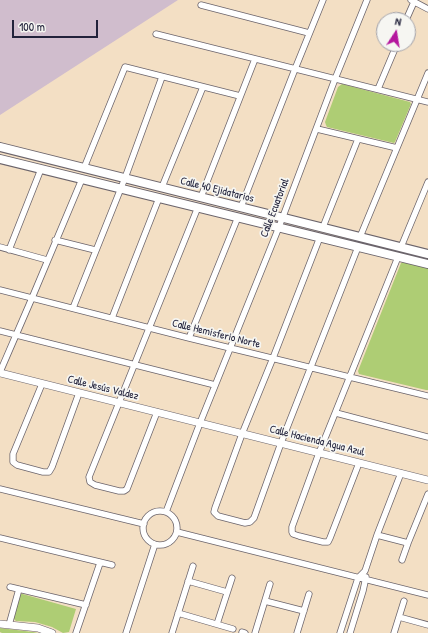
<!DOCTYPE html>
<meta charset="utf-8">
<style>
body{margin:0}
#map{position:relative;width:428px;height:633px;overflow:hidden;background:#f3dfc4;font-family:"Patrick Hand",sans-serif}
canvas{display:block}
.north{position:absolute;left:376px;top:12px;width:40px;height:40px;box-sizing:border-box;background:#f6f6f2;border:1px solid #a1a1a9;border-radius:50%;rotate:12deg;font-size:11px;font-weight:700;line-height:16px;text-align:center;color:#22223b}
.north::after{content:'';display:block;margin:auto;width:14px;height:18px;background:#b5179e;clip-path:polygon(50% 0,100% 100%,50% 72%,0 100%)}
.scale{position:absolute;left:12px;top:20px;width:86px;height:18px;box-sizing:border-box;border:2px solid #22223b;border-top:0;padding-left:5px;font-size:12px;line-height:14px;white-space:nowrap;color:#22223b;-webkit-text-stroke:3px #f6f6f2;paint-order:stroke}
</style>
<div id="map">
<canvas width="428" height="633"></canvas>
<div class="north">N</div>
<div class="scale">100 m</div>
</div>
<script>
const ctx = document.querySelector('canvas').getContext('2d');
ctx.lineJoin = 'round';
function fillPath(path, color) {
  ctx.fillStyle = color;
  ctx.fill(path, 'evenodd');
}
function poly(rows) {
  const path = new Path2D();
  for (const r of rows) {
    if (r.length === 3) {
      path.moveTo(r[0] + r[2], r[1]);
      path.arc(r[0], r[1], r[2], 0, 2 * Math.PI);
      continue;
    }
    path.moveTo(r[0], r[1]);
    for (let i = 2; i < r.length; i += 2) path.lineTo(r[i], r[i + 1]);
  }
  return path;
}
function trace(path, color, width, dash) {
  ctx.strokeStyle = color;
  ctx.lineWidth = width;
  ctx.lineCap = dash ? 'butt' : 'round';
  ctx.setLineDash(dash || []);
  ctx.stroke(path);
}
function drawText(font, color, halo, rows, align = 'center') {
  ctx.font = font + ' "Patrick Hand",sans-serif';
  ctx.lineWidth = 3.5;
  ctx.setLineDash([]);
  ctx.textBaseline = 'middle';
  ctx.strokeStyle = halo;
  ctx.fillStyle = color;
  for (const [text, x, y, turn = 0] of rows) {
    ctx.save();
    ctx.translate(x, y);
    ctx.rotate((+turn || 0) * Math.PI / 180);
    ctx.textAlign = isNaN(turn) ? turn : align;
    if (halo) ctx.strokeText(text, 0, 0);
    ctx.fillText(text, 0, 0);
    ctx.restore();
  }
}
const industrial = poly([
 [0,0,178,0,0,115]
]);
const green = poly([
 [342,84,410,102,411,104,395,142,394,143,327,127,326,125,325,122,338,87],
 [404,262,428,268,428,390,426,390,359,374,358,371,401,263],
 [19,593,76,609,69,632,63,633,52,627,35,622,16,621,13,618],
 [0,628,33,632,38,633,2,633,0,632]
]);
const minor = poly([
 [411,0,428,9],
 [201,5,309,33],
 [406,20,414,2],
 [156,34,428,102],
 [378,89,397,44],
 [317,129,397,148],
 [84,168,125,67,240,96],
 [162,187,203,87],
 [201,197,255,59],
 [241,207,295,69,323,0],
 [323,227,358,139],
 [320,237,273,358,242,434,215,508,214,512,218,516,245,523,250,522,254,518,281,443,358,247],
 [360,237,428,73],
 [55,240,95,250],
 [0,247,47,260],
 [401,247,428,182],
 [9,250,41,169],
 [0,290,189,338,428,396],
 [73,308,125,178,162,77],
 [112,318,159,198],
 [0,331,215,385],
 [189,338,238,217],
 [0,372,32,298,82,179],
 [42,384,13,454,13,462,17,465,43,472,49,472,52,467,79,393],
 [157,412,127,489,124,491,119,491,95,485,90,482,89,477,198,207],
 [336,413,428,437],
 [359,463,330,538,328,542,323,542,299,536,293,534,292,532,292,527,319,453,398,257],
 [0,489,144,524],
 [160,528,17],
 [166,512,200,423,279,227,335,79,367,0],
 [177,532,428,595],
 [377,535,408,543],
 [0,538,112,565],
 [402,560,408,543,428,494],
 [188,581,227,592],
 [10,587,86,605],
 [265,601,304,611],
 [178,613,233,629],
 [399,617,428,625],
 [217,624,232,578],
 [9,625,19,589],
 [242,632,245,633],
 [76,633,100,563],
 [126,633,155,544],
 [172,633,193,566],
 [255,633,270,584],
 [297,633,309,594],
 [340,633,358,578,365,571,377,535,401,473],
 [350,633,363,591,366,577],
 [394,633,404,601]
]);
const tertiary = poly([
 [0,373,428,480],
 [0,624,38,628,52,633]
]);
const secondary = poly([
 [0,147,428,254],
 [0,159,428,264]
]);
const streetNames = [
 ["Calle 40 Ejidatarios",217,190,14],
 ["Calle Ecuatorial",275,208,-69],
 ["Calle Hemisferio Norte",216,334,14],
 ["Calle Jesús Valdez",103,388,14],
 ["Calle Hacienda Agua Azul",317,441,14]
];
fillPath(industrial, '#d0bdcd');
fillPath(green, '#aecd74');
trace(minor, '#6b646b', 7);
trace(tertiary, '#6b646b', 8);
trace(secondary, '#6b646b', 10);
trace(minor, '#fff', 5.5);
trace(tertiary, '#fff', 7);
trace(secondary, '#fff', 8);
drawText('11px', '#22223b', '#f6f6f2', streetNames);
</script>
